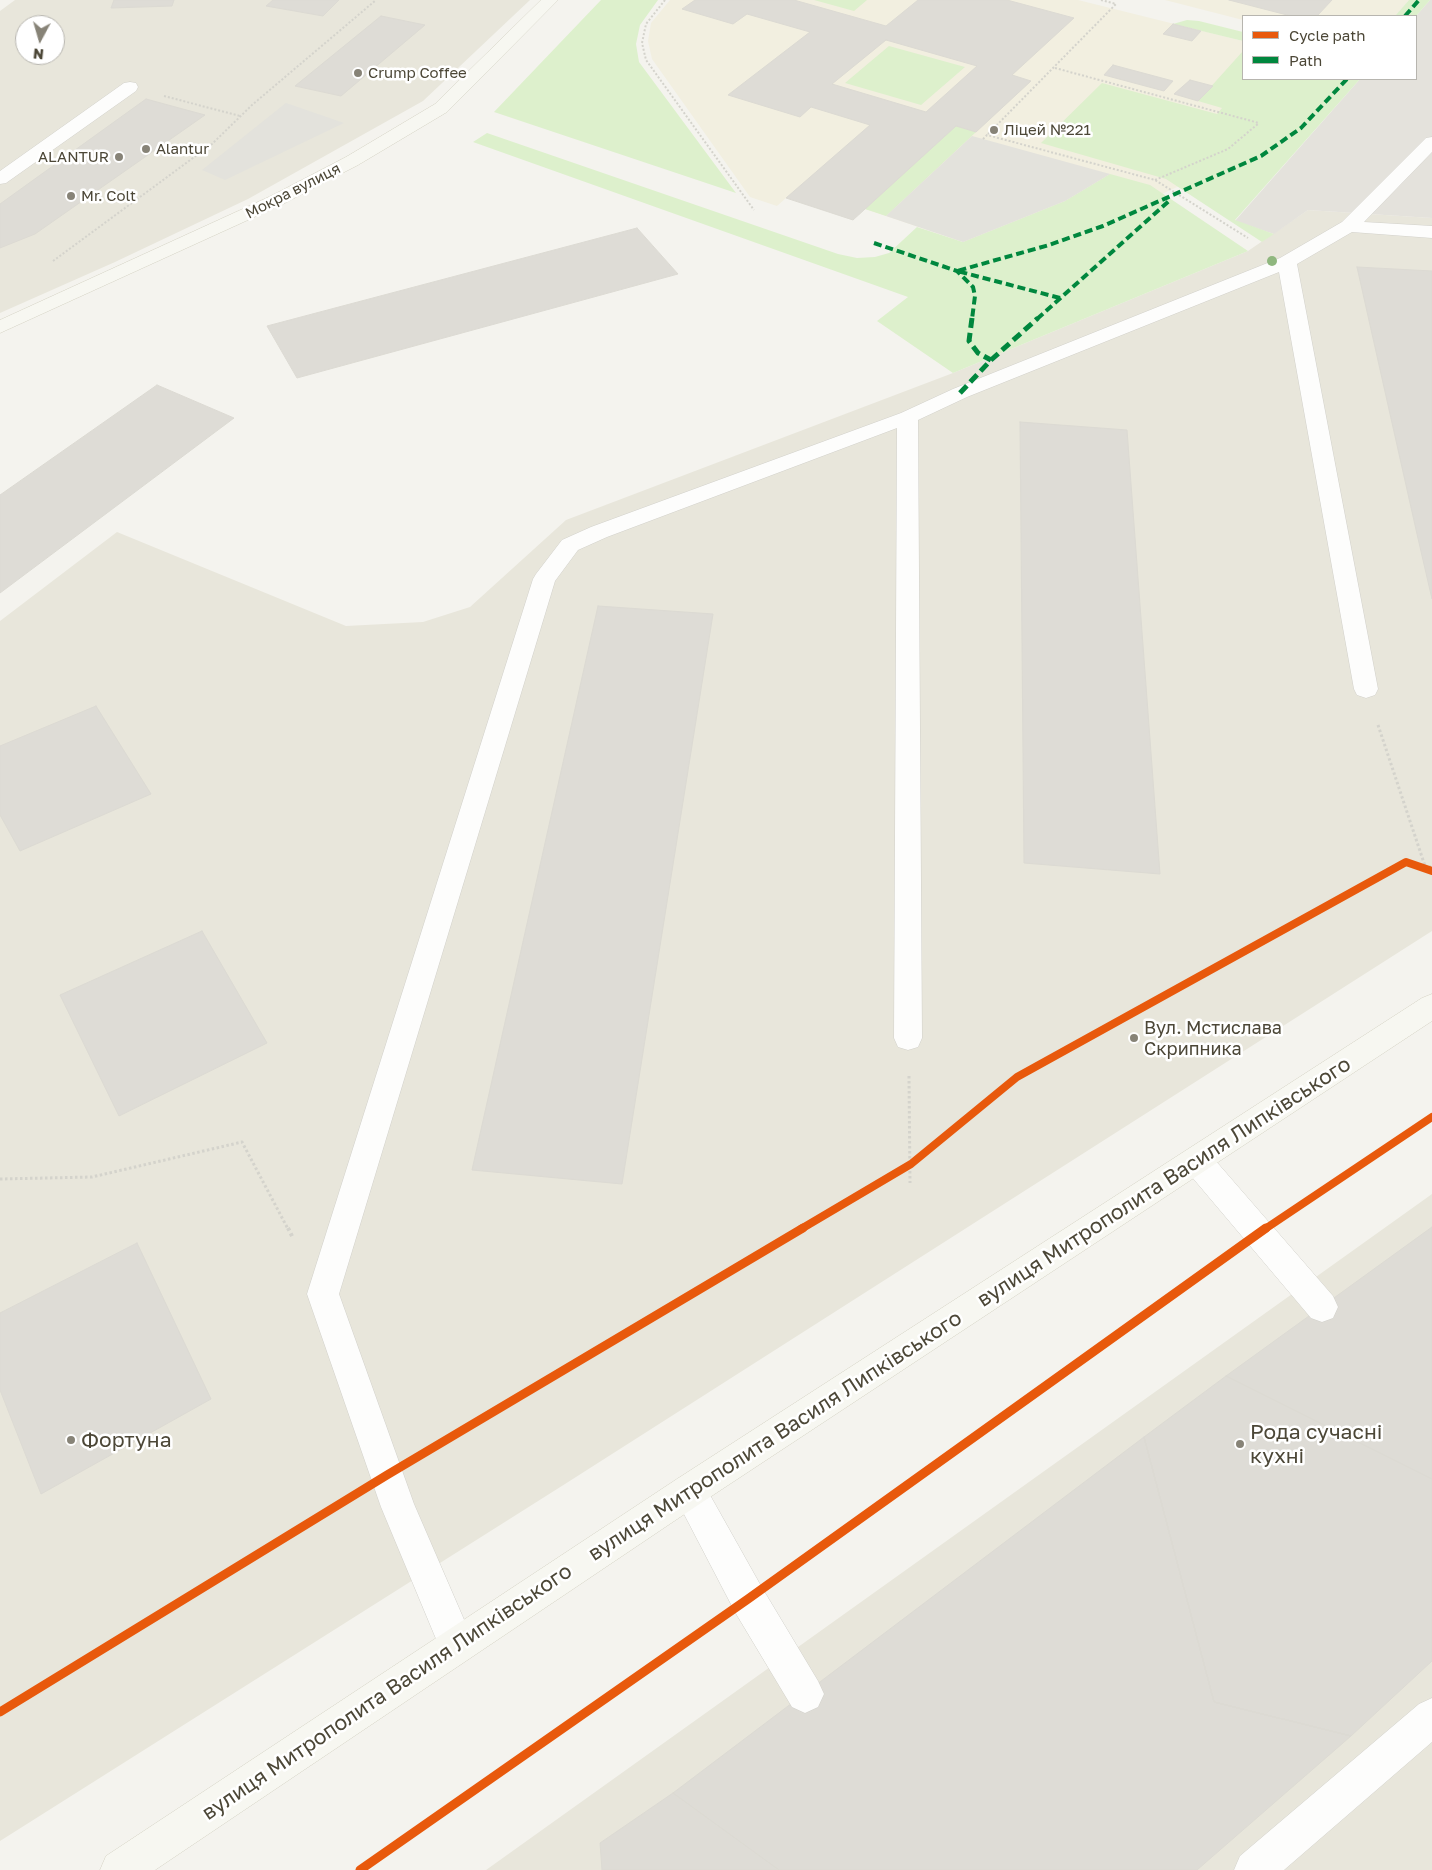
<!DOCTYPE html>
<meta charset="utf-8">
<style>
body{margin:0}
#map{position:relative;width:1432px;height:1870px;overflow:hidden;background:#f4f3ee;font-family:"Golos Text",sans-serif}
canvas{display:block}
.legend{position:absolute;left:1242px;top:15px;width:175px;height:65px;box-sizing:border-box;background:#fff;border:1px solid #b7b5af;margin:0;padding:6px 9px;list-style:none;font-size:15px;color:#4c4737}
.legend li{display:flex;align-items:center;gap:10px;height:25px}
.legend b{width:25px;border:1px solid #b7b5af}
.north{position:absolute;left:15px;top:15px;width:50px;height:50px;box-sizing:border-box;background:#fff;border:1px solid #b7b5af;border-radius:50%;rotate:186deg;font-size:14px;font-weight:700;line-height:20px;text-align:center;color:#4c4737}
.north::after{content:'';display:block;margin:auto;width:18px;height:22px;background:#878377;clip-path:polygon(50% 0,100% 100%,50% 72%,0 100%)}
</style>
<div id="map">
<canvas width="1432" height="1870"></canvas>
<ul class="legend">
<li><b style="height:6px;background:#e8590c"></b>Cycle path</li>
<li><b style="height:6px;background:#00873e"></b>Path</li>
</ul>
<div class="north">N</div>
</div>
<script>
const ctx = document.querySelector('canvas').getContext('2d');
ctx.lineJoin = 'round';
function fillPath(path, color) {
  ctx.fillStyle = color;
  ctx.fill(path, 'evenodd');
}
function poly(rows) {
  const path = new Path2D();
  for (const r of rows) {
    path.moveTo(r[0], r[1]);
    for (let i = 2; i < r.length; i += 2) path.lineTo(r[i], r[i + 1]);
  }
  return path;
}
function trace(path, color, width, dash) {
  ctx.strokeStyle = color;
  ctx.lineWidth = width;
  ctx.lineCap = dash ? 'butt' : 'round';
  ctx.setLineDash(dash || []);
  ctx.stroke(path);
}
function drawText(font, color, halo, rows, align = 'center') {
  ctx.font = font + ' "Golos Text",sans-serif';
  ctx.lineWidth = 5;
  ctx.setLineDash([]);
  ctx.textBaseline = 'middle';
  ctx.strokeStyle = halo;
  ctx.fillStyle = color;
  for (const [text, x, y, turn = 0] of rows) {
    ctx.save();
    ctx.translate(x, y);
    ctx.rotate((+turn || 0) * Math.PI / 180);
    ctx.textAlign = isNaN(turn) ? turn : align;
    if (halo) ctx.strokeText(text, 0, 0);
    ctx.fillText(text, 0, 0);
    ctx.restore();
  }
}
const residential = poly([
 [15,0,530,0,423,101,248,199,115,262,0,313,0,11],
 [25,25,55,25,55,55,25,55],
 [1308,210,1432,218,1432,931,565,1484,0,1841,0,621,117,532,346,626,423,622,470,607,566,520,953,373,1248,251],
 [1432,1194,1432,1870,486,1870]
]);
const industrial = poly([
 [1430,0,1432,0,1432,218,1308,210,1274,234,1235,221,1360,79,1416,79,1416,16]
]);
const education = poly([
 [670,0,1078,0,1243,41,1243,79,1250,154,1100,222,963,242,865,209,853,220,786,198,777,206,750,197,652,59,648,41,651,23],
 [1165,0,1409,0,1395,16,1243,16,1243,20]
]);
const green = poly([
 [601,0,658,0,640,25,636,44,639,62,736,193,494,112],
 [814,0,867,0,854,11],
 [1409,0,1430,0,1416,16,1395,16],
 [1187,20,1199,21,1243,32,1243,41,1173,24],
 [889,46,965,67,921,105,845,83],
 [1243,51,1243,79,1360,79,1235,220,1274,234,1262,242,1166,179,1041,143,1102,83,1217,114,1222,108,1198,101],
 [956,126,976,132,886,216,865,209],
 [487,133,838,254,857,258,875,257,889,253,917,227,963,242,1065,201,1110,174,1150,185,1248,251,953,373,877,321,908,297,473,142]
]);
const parking = poly([
 [286,103,344,123,225,180,202,170],
 [972,136,983,139,1110,174,1065,201,963,242,886,216]
]);
const building = poly([
 [114,0,174,0,172,6,111,8,114,0],
 [273,0,339,0,323,16,266,6,273,0],
 [695,0,794,0,886,26,918,0,1007,0,1074,18,1012,75,1031,81,976,132,956,126,853,220,786,198,870,125,811,107,800,117,728,95,810,32,747,14,733,24,682,9,695,0],
 [886,40,977,66,926,112,832,84,886,40],
 [1229,0,1332,0,1317,16,1291,16,1229,0],
 [381,16,425,25,341,96,295,86,381,16],
 [1173,24,1201,31,1192,41,1163,34,1173,24],
 [1113,65,1173,81,1164,91,1104,75,1113,65],
 [1190,80,1213,86,1198,101,1174,94,1190,80],
 [146,99,205,115,35,234,0,248,0,204,146,99],
 [637,228,678,274,297,378,267,326,637,228],
 [1357,267,1432,271,1432,599,1417,534,1357,267],
 [157,385,234,418,0,593,0,495,157,385],
 [1020,422,1127,430,1160,874,1024,863,1020,422],
 [598,606,713,614,622,1184,472,1170,598,606],
 [96,706,151,794,20,851,0,815,0,746,96,706],
 [202,931,267,1043,119,1116,60,995,202,931],
 [1432,1227,1432,1479,1226,1376,1432,1227],
 [137,1243,211,1399,41,1494,0,1390,0,1313,137,1243],
 [1226,1376,1432,1479,1432,1661,1351,1736,1214,1702,1144,1437,1226,1376],
 [1144,1437,1214,1702,1351,1736,1197,1870,779,1870,673,1793,1144,1437],
 [673,1793,779,1870,602,1870,600,1843,673,1793]
]);
const pathFar2 = poly([
 [665,0,646,24,642,43,646,60,754,210],
 [1055,68,1259,123],
 [164,96,240,116],
 [988,134,1116,4,1101,0],
 [983,139,987,135,1155,180,1248,238],
 [1155,180,1228,149,1259,123],
 [53,261,212,144,252,105,376,0]
]);
const pathFar1 = poly([
 [1378,725,1426,869,1432,866],
 [909,1076,910,1183],
 [0,1179,92,1177,242,1142,288,1229]
]);
const path = poly([
 [288,1228,293,1238]
]);
const lane = poly([
 [130,82,136,83,138,87,136,91,6,183,0,184,0,171,124,83,130,82],
 [1432,137,1432,152,1364,222,1432,226,1432,238,1352,232,1297,264,1378,689,1375,695,1366,698,1357,695,1354,689,1279,272,967,397,918,420,922,1038,918,1047,908,1050,898,1047,894,1038,897,428,607,537,578,550,555,581,339,1294,414,1504,475,1645,470,1658,457,1663,444,1658,381,1507,307,1294,533,579,536,574,562,540,591,527,901,413,953,389,1280,258,1342,222,1426,138,1432,137],
 [1197,1148,1208,1152,1333,1296,1338,1307,1333,1318,1322,1322,1311,1318,1186,1170,1182,1161,1186,1152,1197,1148],
 [689,1474,701,1479,761,1586,818,1681,824,1694,818,1707,805,1713,792,1707,735,1612,672,1491,677,1479,689,1474],
 [1432,1698,1432,1742,1284,1870,1234,1870,1240,1856,1419,1704,1432,1698]
]);
const secondary = poly([
 [541,0,558,0,447,112,358,165,283,204,0,333,0,320,271,196,346,157,435,104,541,0],
 [1432,994,1432,1021,701,1503,155,1870,100,1870,106,1856,677,1479,1422,998,1432,994]
]);
const quietFar1 = poly([
 [1405,16,1419,0],
 [874,243,957,271,973,287,975,296,972,319],
 [1060,298,957,271,1049,245,1103,226,1261,156,1301,128,1347,79],
 [1037,319,1170,200]
]);
const quiet = poly([
 [972,318,969,341,978,353,991,360],
 [960,393,991,360,1038,318]
]);
const cyclewayFar1 = poly([
 [801,1229,911,1164,1017,1077,1406,862,1432,871],
 [1265,1229,1432,1117]
]);
const cycleway = poly([
 [0,1712,387,1475,803,1228],
 [360,1870,748,1599,1266,1228]
]);
const trees = [
 [1272,261]
];
const markers = [
 [358,73,5,"#878377"],
 [994,130,5,"#878377"],
 [146,149,5,"#878377"],
 [119,157,5,"#878377"],
 [71,196,5,"#878377"],
 [1134,1038,5,"#878377"],
 [71,1440,5,"#878377"],
 [1240,1444,5,"#878377"]
];
const farPoinames = [
 ["Crump Coffee",368,73],
 ["Ліцей №221",1004,130],
 ["Alantur",156,149],
 ["ALANTUR",109,157,"right"],
 ["Mr. Colt",81,196]
];
const farStreetnames = [
 ["Мокра вулиця",293,191,-27]
];
const poiNames = [
 ["Вул. Мстислава",1144,1028],
 ["Скрипника",1144,1049]
];
const nearStreetnames = [
 ["вулиця Митрополита Василя Липківського",1164,1182,-33],
 ["вулиця Митрополита Василя Липківського",775,1436,-33],
 ["вулиця Митрополита Василя Липківського",387,1692,-34]
];
const nearPoinames = [
 ["Рода сучасні",1250,1432],
 ["кухні",1250,1456],
 ["Фортуна",81,1440]
];
fillPath(residential, '#e8e6db');
fillPath(industrial, '#e4e2dc');
fillPath(education, '#f2efe0');
fillPath(green, '#ddf0cc');
fillPath(parking, '#e3e2dc');
fillPath(building, '#dedcd6');
trace(building, '#dcdad3', 1);
trace(lane, '#d2d1cb', 1);
trace(secondary, '#d4d2c4', 1);
trace(pathFar2, '#d4d3cc', 2, [2, 2]);
trace(pathFar1, '#d4d3cc', 3, [2.5, 2.5]);
trace(path, '#d4d3cc', 4, [3, 3]);
fillPath(lane, '#fdfdfc');
fillPath(secondary, '#f7f7f1');
trace(quietFar1, '#00873e', 4, [8, 4]);
trace(quiet, '#00873e', 5, [10, 5]);
trace(cyclewayFar1, '#e8590c', 8);
trace(cycleway, '#e8590c', 9);
ctx.fillStyle = '#8fb77e';
for (const [x, y] of trees) {
  ctx.beginPath();
  ctx.arc(x, y, 5, 0, 2 * Math.PI);
  ctx.fill();
}
for (const [x, y, r, color] of markers) {
  const dot = new Path2D();
  dot.arc(x, y, r, 0, 2 * Math.PI);
  ctx.fillStyle = color;
  ctx.fill(dot);
  trace(dot, '#fff', 2);
}
drawText('15px', '#4c4737', '#fff', farPoinames, 'left');
drawText('15px', '#4c4737', '#fff', farStreetnames);
drawText('18px', '#4c4737', '#fff', poiNames, 'left');
drawText('21px', '#4c4737', '#fff', nearStreetnames);
drawText('21px', '#4c4737', '#fff', nearPoinames, 'left');
</script>
